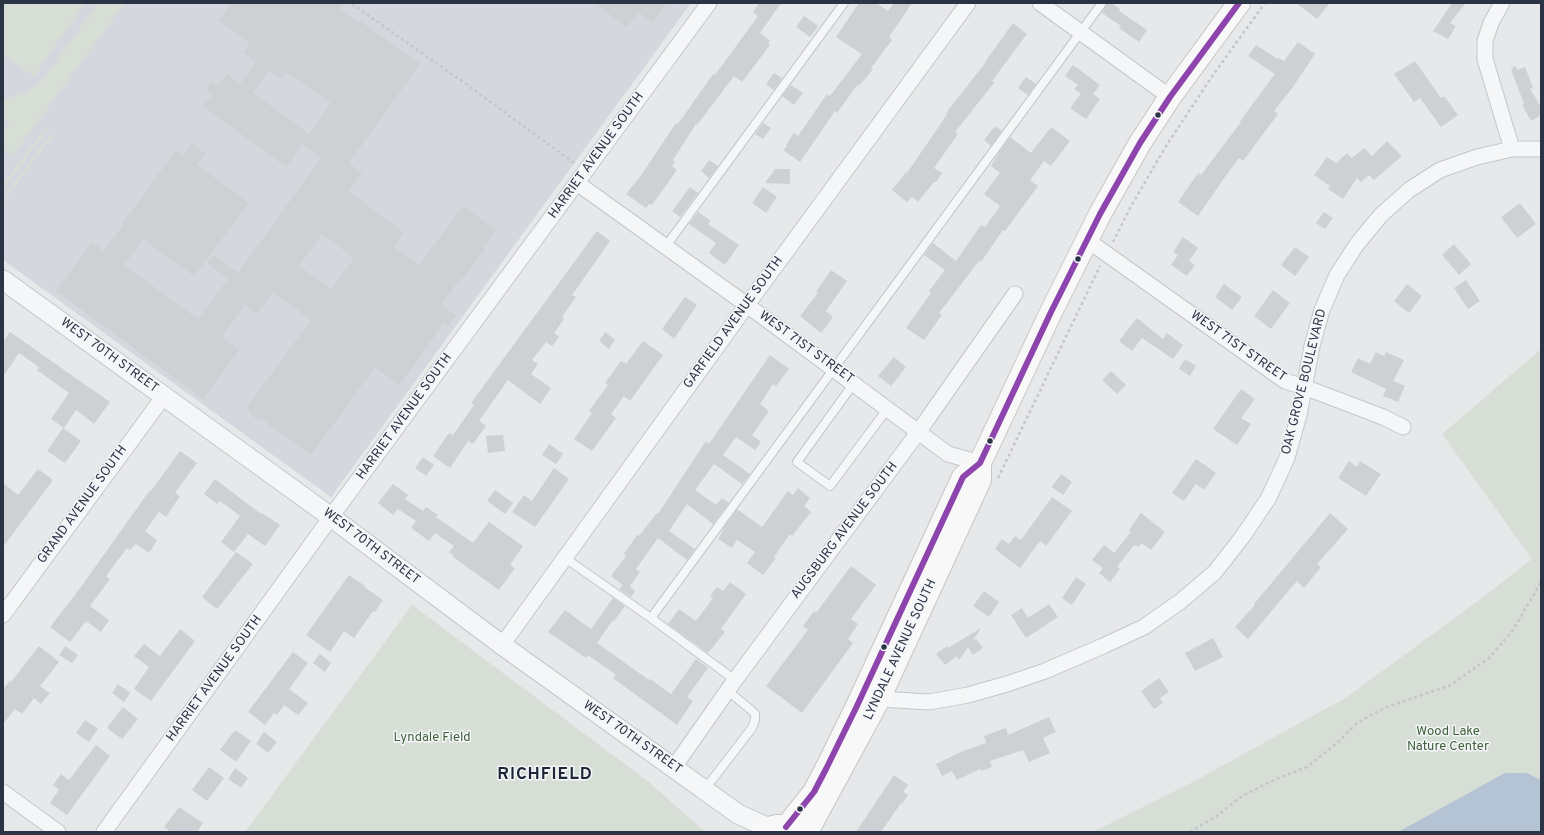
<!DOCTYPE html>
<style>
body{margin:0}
#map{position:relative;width:1544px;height:835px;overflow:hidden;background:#e6e8ea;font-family:Overpass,sans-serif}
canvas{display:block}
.frame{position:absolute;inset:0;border:4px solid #2b3445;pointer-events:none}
</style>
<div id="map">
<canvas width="1544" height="835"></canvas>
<div class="frame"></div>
</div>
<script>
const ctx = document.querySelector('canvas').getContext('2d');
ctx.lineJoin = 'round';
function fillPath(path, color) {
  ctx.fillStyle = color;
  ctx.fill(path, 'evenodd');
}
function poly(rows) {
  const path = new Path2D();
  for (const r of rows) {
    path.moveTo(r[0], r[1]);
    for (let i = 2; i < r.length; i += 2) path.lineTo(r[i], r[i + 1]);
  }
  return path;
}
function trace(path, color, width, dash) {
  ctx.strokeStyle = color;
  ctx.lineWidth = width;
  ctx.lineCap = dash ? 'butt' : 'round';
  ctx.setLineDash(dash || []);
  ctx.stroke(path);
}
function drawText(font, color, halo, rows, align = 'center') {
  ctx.font = font + ' Overpass,sans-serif';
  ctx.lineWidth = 3;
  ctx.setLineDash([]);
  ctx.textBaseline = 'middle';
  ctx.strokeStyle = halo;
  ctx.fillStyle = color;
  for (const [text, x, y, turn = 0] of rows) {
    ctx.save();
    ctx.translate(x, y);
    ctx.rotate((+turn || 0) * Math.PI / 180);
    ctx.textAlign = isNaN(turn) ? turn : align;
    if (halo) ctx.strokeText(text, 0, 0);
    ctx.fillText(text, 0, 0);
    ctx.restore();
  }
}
const built = poly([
 [3,3,691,3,331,497,3,260]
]);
const green = poly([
 [3,3,85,3,34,76,3,54],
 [99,3,125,3,13,155,3,148,3,133,10,122,6,119,3,119,3,100,24,93,36,85,44,77],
 [44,129,47,130,3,190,3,185],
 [51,133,53,135,3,202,3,198],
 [1541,349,1541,832,1093,832,1191,783,1347,697,1482,598,1532,559,1442,434],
 [412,605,650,783,705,832,245,832]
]);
const water = poly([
 [1505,773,1527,773,1541,780,1541,832,1398,832]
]);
const building = poly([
 [232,3,343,3,339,9,359,23,360,21,420,64,349,163,362,173,349,191,404,233,394,247,419,265,463,206,496,230,483,248,485,249,463,279,461,277,441,305,456,316,448,326,444,323,399,385,375,367,311,455,260,418,258,420,250,414,252,412,246,408,311,320,273,292,257,314,245,305,222,337,239,350,203,399,56,291,92,242,104,251,123,225,122,224,176,150,183,155,192,144,206,154,197,165,249,203,194,276,143,239,124,265,198,319,228,279,207,263,213,255,238,273,321,158,302,144,286,167,203,106,212,95,206,90,212,82,218,86,227,74,240,84,256,62,244,53,250,44,219,21],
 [269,71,281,79,286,72,331,103,309,134,253,93],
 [322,234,354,258,331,289,299,266],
 [594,3,667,3,653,22,638,12,627,27],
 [759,3,781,3,760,33,770,41,768,44,770,45,742,82,734,76,697,125,696,124,673,160,675,162,672,166,677,170,652,205,649,204,646,208,626,194,642,174,676,123,678,124,713,74,715,75,758,16,753,12],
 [859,3,876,3,888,11,894,3,912,3,889,37,892,40,871,68,873,69,859,86,858,84,837,113,835,111,800,162,783,150,787,146,786,145,794,133,798,136,827,94,830,96,862,54,836,37],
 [1107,3,1111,3,1120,9,1119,11,1147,30,1139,42,1119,28,1121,26,1102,13],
 [1296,3,1330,3,1317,19],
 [1452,3,1466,3,1450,23,1456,26,1448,39,1433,31],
 [804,16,818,26,810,37,796,27],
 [1013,23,1027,34,992,81,994,83,955,132,958,134,934,168,942,173,936,182,934,182,918,202,912,197,907,202,892,190,906,172,907,173,948,113,946,113,986,62,985,62],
 [1298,42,1315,54,1293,87,1274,111,1278,114,1243,161,1239,158,1227,174,1198,216,1178,202,1198,173,1201,175,1241,122,1240,121,1275,74,1248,56,1256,45,1278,59,1279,58,1284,61],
 [1415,61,1441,98,1444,96,1458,115,1441,127,1420,98,1414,102,1394,74],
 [1073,65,1100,85,1093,94,1100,99,1086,119,1070,108,1081,94,1074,89,1078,85,1065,76],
 [1515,66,1518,70,1525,67,1533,88,1530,89,1541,107,1541,115,1531,121,1522,105,1524,104,1511,69],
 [774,73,782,78,774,90,766,84],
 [1026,77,1036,84,1028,95,1018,88],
 [791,85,803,93,794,105,782,96],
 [763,123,771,128,763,139,755,134],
 [995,126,1002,131,991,146,984,140],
 [1051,127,1070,141,1051,166,1044,161,1030,180,1038,186,1005,231,1003,230,981,262,979,261,939,313,942,315,924,340,906,328,931,293,929,291,945,270,924,255,933,243,956,261,981,225,985,227,1000,206,984,194,1000,173,991,166,999,152,1010,137,1031,153],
 [1387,141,1402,156,1374,180,1369,175,1361,182,1357,178,1343,199,1328,189,1330,186,1314,175,1327,157,1336,163,1347,153,1352,158,1364,148,1372,156],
 [709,160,718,166,709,178,701,171],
 [775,169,790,169,790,184,765,183],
 [690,187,698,193,680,217,672,211],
 [763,187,777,197,766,213,752,203],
 [1520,203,1536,224,1517,238,1501,217],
 [698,212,711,221,708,224,739,245,725,265,709,253,716,243,689,224],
 [1324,212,1333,218,1325,229,1316,223],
 [597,231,610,241,572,295,576,297,562,317,564,319,554,333,559,337,552,346,546,342,532,360,538,364,531,374,551,388,540,404,508,380,479,421,486,426,473,444,468,441,450,468,433,456,449,433,453,435,474,405,471,403],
 [1183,237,1198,248,1189,261,1195,265,1187,276,1171,265,1178,255,1173,252],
 [1454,244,1471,264,1459,275,1442,255],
 [1295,247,1309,257,1295,276,1281,265],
 [831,270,847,281,826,311,833,317,821,333,800,316,818,293,816,292],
 [1466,280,1480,301,1468,309,1454,288],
 [1224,284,1242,297,1232,310,1215,297],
 [1407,284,1422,296,1409,313,1394,301],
 [1273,290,1290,303,1271,329,1254,316],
 [685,297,697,305,674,339,662,329],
 [1137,318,1163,339,1167,333,1183,345,1173,359,1142,338,1132,351,1119,341],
 [10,332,110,402,94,424,76,410,64,428,51,419,69,393,37,370,39,367,19,353,3,377,3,342],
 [605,332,615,340,609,349,599,341],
 [643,341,663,355,630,401,624,396,611,414,616,418,592,451,574,439,592,413,589,411,608,385,605,383,621,361,626,364],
 [1376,352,1384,356,1386,352,1404,360,1393,381,1405,386,1398,402,1383,396,1386,389,1351,372,1358,358,1370,364],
 [770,355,789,369,776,386,773,384,760,404,769,411,752,435,761,442,755,450,736,437,723,455,750,474,742,484,714,464,695,490,716,505,722,498,729,503,713,524,687,504,669,531,695,549,687,560,658,538,636,569,640,572,630,586,635,591,631,597,619,589,623,585,611,576,626,556,624,554,637,535,639,536,657,513,658,514,706,441,709,444],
 [894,357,906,367,891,386,878,376],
 [1185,359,1196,366,1190,376,1179,369],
 [1111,371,1126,385,1117,394,1102,380],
 [1241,389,1255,399,1241,418,1251,424,1237,445,1213,429],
 [63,428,81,441,65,463,47,451],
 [503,435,505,451,488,453,486,436],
 [549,444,563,454,556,464,542,455],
 [180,451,197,463,175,493,180,496,166,517,159,512,145,531,157,540,149,553,136,544,130,550,127,548,106,576,110,579,90,606,109,620,101,632,86,621,70,642,50,627,78,591,150,490,151,491],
 [423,457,434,465,426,476,415,468],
 [1196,459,1216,473,1204,490,1196,484,1184,501,1172,493],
 [1349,461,1357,467,1360,461,1381,474,1366,496,1338,478],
 [554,468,569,479,535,527,512,512,524,495,532,501],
 [38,469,53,480,3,547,3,483,18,495],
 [1061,474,1072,482,1063,495,1052,487],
 [215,479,261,514,262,513,280,525,265,546,248,534,234,552,221,542,240,516,220,501,217,504,204,494],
 [393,484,408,495,405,499,423,511,426,507,438,515,436,517,473,543,489,522,523,546,510,565,515,568,499,590,453,557,454,556,449,552,454,546,435,533,429,541,411,528,416,521,398,509,393,515,378,503],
 [798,488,810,498,804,506,811,512,792,536,790,534,774,557,776,558,763,575,747,563,755,552,737,540,732,548,718,539,723,531,722,530,737,509,762,527,788,491,793,495],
 [495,490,513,503,505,514,487,501],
 [1052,497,1072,511,1046,546,1040,541,1020,568,995,549,1002,539,1009,544,1015,536,1021,540],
 [1141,513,1165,532,1151,550,1142,543,1138,547,1134,545,1117,567,1120,569,1110,582,1099,573,1103,568,1092,560,1104,545,1114,553,1131,532,1129,530],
 [1330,513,1348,529,1317,564,1321,567,1304,588,1297,581,1248,639,1235,627,1255,605,1254,604,1274,580],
 [236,552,253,564,217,609,202,597],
 [851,566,876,585,851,619,858,624,848,639,853,643,802,713,766,686,808,630,803,626,814,611,816,613],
 [349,575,365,586,364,587,383,600,375,612,373,611,354,638,344,631,330,652,306,635],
 [1076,577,1086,584,1072,605,1062,598],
 [730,582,746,594,721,629,725,632,708,653,668,624,679,609,696,621,713,598,710,596,717,587,723,591],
 [984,591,999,602,989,617,973,606],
 [613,598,625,606,613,622,612,621,597,643,649,680,650,679,671,694,696,659,708,668,687,697,693,701,677,725,613,678,616,675,588,655,586,658,548,632,565,610,591,629],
 [1049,604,1058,617,1026,638,1011,615,1022,608,1028,618],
 [981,628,972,642,976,639,983,648,973,655,968,647,959,660,957,656,945,665,936,654,947,646,948,648],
 [180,629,195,641,151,701,134,689,149,667,134,656,144,644,160,656],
 [1213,638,1223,657,1195,671,1185,653],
 [39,646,59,662,40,686,50,693,41,704,34,698,22,714,15,709,3,724,3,689,10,681,11,682],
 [65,646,78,655,72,663,59,655],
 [293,652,308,663,289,689,308,703,298,715,284,705,277,715,274,713,265,725,248,712],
 [320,654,331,663,325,672,313,663],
 [1159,678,1169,692,1160,698,1163,703,1154,709,1141,691],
 [118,684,130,693,124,702,112,693],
 [123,707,138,719,122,739,107,728],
 [1049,717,1056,732,1043,738,1050,753,1029,762,1023,750,990,761,992,767,981,771,980,769,957,780,952,771,942,776,936,764,963,751,986,743,984,736,1006,728,1008,735],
 [85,720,98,729,89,742,76,733],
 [235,730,251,741,236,762,220,750],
 [264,732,277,742,268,753,256,744],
 [96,745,110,756,67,815,50,803,59,790,53,785,61,774,69,780],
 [209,767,224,778,207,801,192,790],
 [235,768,248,778,241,788,228,779],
 [894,775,908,785,903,792,908,795,902,804,901,803,881,832,856,832],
 [179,807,203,823,197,832,171,832,164,827]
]);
const path = poly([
 [352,4,466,84,574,163],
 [1113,242,1129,210,1166,146,1213,75,1265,3],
 [998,478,1100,266],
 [1190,832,1218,815,1242,796,1276,779,1307,767,1338,742,1356,724,1384,708,1451,685,1489,658,1513,630,1541,582]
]);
const service = poly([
 [666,246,844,3],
 [854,383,797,462,830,486,888,408],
 [565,558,651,618,735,680],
 [651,618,1102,3],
 [705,789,752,728,755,720,755,714,751,710,727,690]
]);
const minor = poly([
 [1040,3,1170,97],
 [1502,3,1491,23,1485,41,1485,59,1512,149],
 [577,183,747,305,948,454,980,463],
 [1087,240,1285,381,1304,387,1383,417,1403,427],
 [3,615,164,396],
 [502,645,747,305,968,3],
 [871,703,879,699,929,702,968,695,1007,684,1045,671,1103,646,1144,627,1181,601,1215,572,1243,536,1268,499,1287,458,1299,415,1312,346,1322,310,1337,275,1357,244,1381,215,1409,190,1440,170,1477,157,1512,149,1541,149],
 [674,767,735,680,919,431,1015,294],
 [3,792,58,832],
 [104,832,339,506,709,3]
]);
const tertiary = poly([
 [3,280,331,517,502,645,738,814,769,828]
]);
const secondary = poly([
 [786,827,814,792,826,769,856,708,963,477,980,463,1051,312,1100,214,1140,143,1170,97,1239,3],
 [763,832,769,828,777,826,786,827,795,832],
 [807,832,879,699,980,480,980,463]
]);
const bus1 = poly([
 [786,827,814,792,826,769,856,708,963,477,980,463,1051,312,1100,214,1140,143,1170,97,1239,3]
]);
const markers = [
 [1158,115,3.5,"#2b3445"],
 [1078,259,3.5,"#2b3445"],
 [990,441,3.5,"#2b3445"],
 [884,647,3.5,"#2b3445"],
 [800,809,3.5,"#2b3445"]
];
const streetNames = [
 ["HARRIET AVENUE SOUTH",597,156,-54],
 ["GARFIELD AVENUE SOUTH",734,323,-54],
 ["WEST 71ST STREET",1238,347,35],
 ["WEST 71ST STREET",806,348,36],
 ["WEST 70TH STREET",109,356,36],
 ["OAK GROVE BOULEVARD",1305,382,-76],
 ["HARRIET AVENUE SOUTH",405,417,-54],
 ["GRAND AVENUE SOUTH",83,505,-54],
 ["AUGSBURG AVENUE SOUTH",845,531,-53],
 ["WEST 70TH STREET",371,547,37],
 ["LYNDALE AVENUE SOUTH",901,650,-65],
 ["HARRIET AVENUE SOUTH",215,679,-54],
 ["WEST 70TH STREET",632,738,35]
];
const parkNames = [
 ["Wood Lake",1448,732],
 ["Nature Center",1448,747],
 ["Lyndale Field",432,738]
];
const districtNames = [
 ["RICHFIELD",545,776]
];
fillPath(built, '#d4d7dd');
fillPath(green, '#d6ded6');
fillPath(water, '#b4c4d5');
fillPath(building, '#ced0d3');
trace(service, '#c4c6c8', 10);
trace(minor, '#c4c6c8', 17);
trace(tertiary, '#c4c6c8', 21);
trace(secondary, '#c4c6c8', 24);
trace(path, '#c5c6ca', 2.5, [3, 3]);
trace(service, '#f5f6f7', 8);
trace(minor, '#f5f6f7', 15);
trace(tertiary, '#f5f6f7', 19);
trace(secondary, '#f8f8f8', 22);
trace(bus1, '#8e44ad', 6);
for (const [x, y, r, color] of markers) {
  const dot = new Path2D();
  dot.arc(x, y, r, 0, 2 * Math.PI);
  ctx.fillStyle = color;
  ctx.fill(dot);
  trace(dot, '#f4f6f9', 1.5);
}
drawText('13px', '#2b3445', '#f4f6f9', streetNames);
drawText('13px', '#3f6138', '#f4f6f9', parkNames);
ctx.letterSpacing = '1px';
drawText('bold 17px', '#1d2536', '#f4f6f9', districtNames);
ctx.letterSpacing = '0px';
</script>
